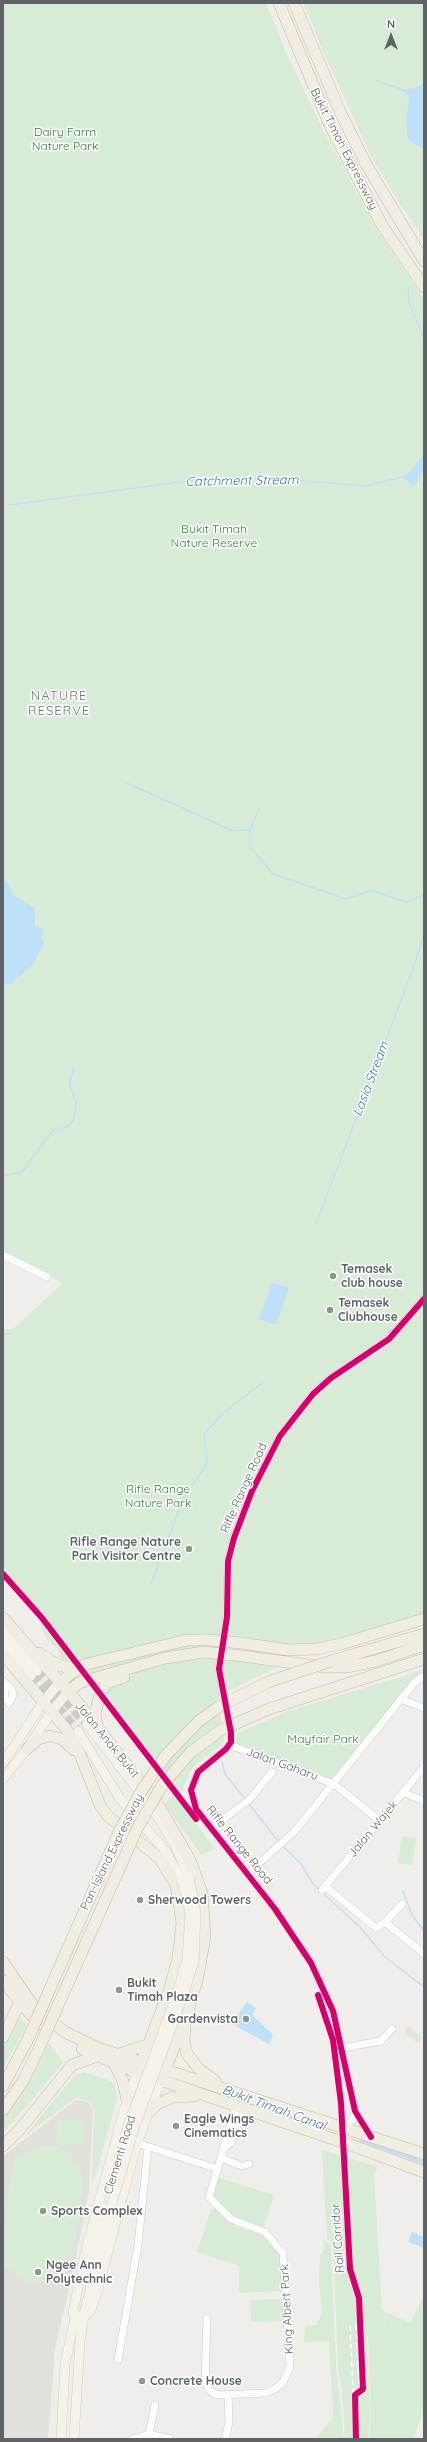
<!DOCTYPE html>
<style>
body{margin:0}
#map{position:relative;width:427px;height:2442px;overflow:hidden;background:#efeeea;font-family:Quicksand,sans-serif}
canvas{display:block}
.frame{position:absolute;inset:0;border:4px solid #5f6368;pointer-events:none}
.north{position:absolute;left:371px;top:16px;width:40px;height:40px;-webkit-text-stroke:3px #fff;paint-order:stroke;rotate:0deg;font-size:11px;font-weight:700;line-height:16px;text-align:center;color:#5f6368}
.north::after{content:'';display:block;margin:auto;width:14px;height:18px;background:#5f6368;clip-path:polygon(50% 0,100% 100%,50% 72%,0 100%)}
</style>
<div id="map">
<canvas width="427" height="2442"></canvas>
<div class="frame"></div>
<div class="north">N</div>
</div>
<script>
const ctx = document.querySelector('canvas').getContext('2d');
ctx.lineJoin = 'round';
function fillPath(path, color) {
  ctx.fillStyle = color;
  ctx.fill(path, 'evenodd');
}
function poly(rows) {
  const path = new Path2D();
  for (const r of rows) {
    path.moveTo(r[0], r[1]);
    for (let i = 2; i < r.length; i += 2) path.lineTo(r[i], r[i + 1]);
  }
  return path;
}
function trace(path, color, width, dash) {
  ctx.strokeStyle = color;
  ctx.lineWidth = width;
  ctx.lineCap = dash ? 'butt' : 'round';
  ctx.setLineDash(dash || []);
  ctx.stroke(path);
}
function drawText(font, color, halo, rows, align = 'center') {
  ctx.font = font + ' Quicksand,sans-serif';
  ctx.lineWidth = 3;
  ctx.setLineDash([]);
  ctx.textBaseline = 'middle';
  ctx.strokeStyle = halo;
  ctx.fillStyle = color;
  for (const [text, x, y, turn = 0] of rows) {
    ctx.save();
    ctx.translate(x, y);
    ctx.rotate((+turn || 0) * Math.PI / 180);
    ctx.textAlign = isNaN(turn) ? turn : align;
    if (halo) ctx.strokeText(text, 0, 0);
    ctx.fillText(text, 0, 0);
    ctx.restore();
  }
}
const education = poly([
 [76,2100,89,2102,93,2111,89,2190,77,2252,55,2349,48,2439,3,2439,3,2156]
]);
const green = poly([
 [3,3,266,3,289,59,324,132,376,228,424,299,424,1614,360,1634,319,1643,281,1645,220,1637,215,1658,255,1661,276,1668,252,1679,217,1698,224,1740,219,1747,195,1765,189,1773,182,1791,153,1756,83,1662,78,1664,3,1566,3,1330,14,1328,62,1284,47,1273,3,1252],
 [304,3,424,3,424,239,396,198,369,152,320,44],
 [42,1621,73,1661,63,1662,57,1648,49,1642,44,1633,40,1623],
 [420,1671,421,1674,333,1781,235,1746,238,1733,286,1712],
 [173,1793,215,1849,201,1855,165,1804],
 [402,1836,416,1838,412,1865,398,1863],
 [17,2015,27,2025,3,2068,3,2043],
 [408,2026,422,2037,418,2043,404,2032],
 [49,2043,63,2063,3,2133,3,2111,25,2087],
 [84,2072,106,2079,115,2084,117,2099,96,2174,92,2182,94,2111,90,2101,75,2098,24,2137,76,2074],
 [58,2119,85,2121,83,2145,56,2143],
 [44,2145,57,2146,69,2153,81,2171,83,2184,72,2263,64,2275,56,2280,32,2284,20,2279,9,2269,3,2268,3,2239,14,2155,22,2156,36,2147],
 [322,2150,378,2167,374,2174,382,2309,385,2312,383,2336,386,2312,410,2323,424,2296,424,2411,413,2439,369,2439,371,2418,368,2336,372,2336,367,2336,370,2418,368,2439,345,2439,342,2391,338,2367,333,2244,327,2239],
 [219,2178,274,2195,263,2228,233,2217,213,2197],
 [211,2209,218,2209,236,2227,263,2234,282,2257,285,2291,239,2293,239,2266,197,2252],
 [324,2240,331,2246,336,2366,344,2439,315,2439,333,2418,329,2342,304,2342,305,2326,317,2325,322,2312,319,2283,320,2255,324,2251],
 [283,2299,283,2321,251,2322,250,2300]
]);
const water = poly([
 [424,83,424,149,408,140,406,122,409,96,400,90,416,88],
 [424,453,424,470,414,486,402,477,412,470],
 [3,880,7,882,13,895,35,908,35,926,43,929,41,938,44,944,31,967,10,984,3,984],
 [272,1282,289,1288,276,1325,259,1319],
 [247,2002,256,2008,252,2015,273,2035,269,2044,232,2024],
 [412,2232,424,2237,424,2248,408,2242]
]);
const stream = poly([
 [375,80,401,89],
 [408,286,409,303,424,338],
 [9,505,195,480,284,479,365,486,402,477],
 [127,783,171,803],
 [172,803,233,831,250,830,250,847,273,874,346,899,371,890,406,902,424,895],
 [250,830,259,809],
 [3,1176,22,1172,53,1130,68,1127,74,1119,76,1104,70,1085,73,1068],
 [316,1224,414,966,424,934],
 [420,1299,424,1293],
 [388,1332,399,1323],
 [3,1335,11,1333],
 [151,1584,182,1502,207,1463,204,1434,223,1413,262,1383],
 [222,1762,225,1774,246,1800],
 [248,1803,279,1842],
 [282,1845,302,1865,313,1884,360,1927,384,1956,424,1987],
 [403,1891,412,1915,424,1931]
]);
const canal = poly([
 [361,2139,424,2162]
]);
const majorTunnel = poly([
 [37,1671,87,1724],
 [31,1676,78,1731]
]);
const minor = poly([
 [3,1255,47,1277],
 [3,1681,12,1690,13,1695,9,1703],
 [3,1700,5,1695,3,1681],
 [403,1700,424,1708],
 [230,1745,334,1784,380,1821],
 [404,1793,424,1801],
 [212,1828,250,1799,272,1772],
 [248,1873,294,1832,415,1682,424,1676],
 [325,1886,376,1928,385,1922,402,1904],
 [322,1890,424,1767],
 [385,1922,424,1954],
 [342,2048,381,2041,392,2029],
 [345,2128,353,2119,355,2111],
 [371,2137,355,2111,333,2011,311,1963,275,1909,196,1809,191,1790,198,1772,226,1749,231,1742,231,1733,219,1669,227,1617,228,1561,234,1538,252,1491,280,1436,313,1394,331,1378,389,1339,424,1299],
 [137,2143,218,2169],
 [224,2148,231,2143,243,2109],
 [221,2158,242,2166,249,2164],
 [207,2318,205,2383,209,2390,217,2395,265,2393,275,2389,283,2382,290,2366,283,2253,265,2232,231,2219,209,2197,236,2107],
 [118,2360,138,2245,148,2147],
 [149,2434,155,2405],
 [133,2439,149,2434,170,2439],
 [225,2439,229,2422,228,2394]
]);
const major = poly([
 [3,1631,37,1671],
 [3,1643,31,1676],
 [87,1724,152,1808,175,1845,189,1877],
 [78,1731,119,1797,167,1853,182,1881],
 [3,1763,44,1701,59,1683],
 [3,1779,27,1749,52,1711,68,1692],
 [86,2278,105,2207],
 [84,2316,91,2310,97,2292,137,2143,161,2080],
 [75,2320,73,2312,87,2245,127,2100,138,2072],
 [61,2439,65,2364,76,2314],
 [74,2439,80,2341,85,2310,110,2210]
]);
const highway = poly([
 [279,3,331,128,382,225,424,287],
 [294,3,342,116,366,164,424,261],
 [3,1618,79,1704,159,1806,190,1860,202,1893,205,1937,198,1976,187,2015,161,2080],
 [241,1643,288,1650,317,1649,341,1644,424,1619],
 [39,1653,58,1665,77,1669],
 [3,1654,67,1730,79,1752,100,1805,108,1816,160,1859,176,1885,182,1923,178,1958,169,1991,138,2072],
 [242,1656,324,1667,347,1667,376,1661,424,1645],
 [331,1661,424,1634],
 [59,1683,77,1669,87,1664,187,1640,207,1640],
 [68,1692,79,1683,165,1658,204,1652],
 [269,1709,424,1659],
 [97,1727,95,1713,101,1692,107,1683,124,1677],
 [27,1749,38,1739,50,1736,62,1739,74,1750],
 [3,1962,32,2004,45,2017,65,2032,98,2048,424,2154],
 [3,1981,31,2015,42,2025],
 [185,2027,184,2040,187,2054,198,2068,215,2081],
 [3,2037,20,2002],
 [82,2049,131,2070,348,2144,424,2172],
 [116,2055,150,2044],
 [114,2063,123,2081,127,2100],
 [3,2086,27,2041],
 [3,2110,23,2081,39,2048],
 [146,2115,157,2104,173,2097,195,2096],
 [3,2146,21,2128,72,2065,97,2056]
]);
const rail = poly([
 [356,2325,359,2384],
 [350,2326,355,2429]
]);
const majorBridge = poly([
 [119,2159,128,2126,177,1994,187,1959,190,1913,182,1881],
 [111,2207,135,2126,183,1996,194,1961,196,1913,189,1877]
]);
const highwayBridge = poly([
 [207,1640,241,1643],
 [204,1652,242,1656],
 [27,2041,119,1832,142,1790,166,1755,199,1721,220,1706,268,1682,331,1661],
 [39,2048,138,1827,163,1784,191,1752,221,1730,269,1709]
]);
const cycleway = poly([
 [3,1574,42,1618,196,1819],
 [318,1995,333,2040,341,2103,350,2269,359,2298,363,2389,355,2395,356,2439],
 [371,2137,355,2111,333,2011,311,1963,275,1909,196,1809,191,1790,198,1772,226,1749,231,1742,231,1733,219,1669,227,1617,228,1561,234,1538,252,1491,280,1436,313,1394,331,1378,389,1339,424,1299]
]);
const markers = [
 [333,1276,4,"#919496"],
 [330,1310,4,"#919496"],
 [189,1549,4,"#919496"],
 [140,1900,4,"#919496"],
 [119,1990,4,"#919496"],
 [246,2019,4,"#919496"],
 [176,2126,4,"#919496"],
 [43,2211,4,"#919496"],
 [38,2272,4,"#919496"],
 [142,2381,4,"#919496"]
];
const parkNames = [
 ["Dairy Farm",65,132],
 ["Nature Park",65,146],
 ["Bukit Timah",214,529],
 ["Nature Reserve",214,543],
 ["Rifle Range",158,1489],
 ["Nature Park",158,1503],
 ["Mayfair Park",323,1739]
];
const streetNames = [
 ["Bukit Timah Expressway",344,149,63],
 ["Rifle Range Road",244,1488,-66],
 ["Jalan Anak Bukit",107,1740,51],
 ["Jalan Gaharu",282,1764,20],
 ["Jalan Wajek",373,1829,-50],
 ["Rifle Range Road",239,1845,51],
 ["Pan-Island Expressway",112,1852,-64],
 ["Clementi Road",120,2155,-73],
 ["Rail Corridor",338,2238,-94],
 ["King Albert Park",287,2309,-93]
];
const poiNames = [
 ["Temasek",341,1269],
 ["club house",341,1283],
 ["Temasek",338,1303],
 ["Clubhouse",338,1317],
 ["Rifle Range Nature",181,1542,"right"],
 ["Park Visitor Centre",181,1556,"right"],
 ["Sherwood Towers",148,1900],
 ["Bukit",127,1983],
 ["Timah Plaza",127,1997],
 ["Gardenvista",238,2019,"right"],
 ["Eagle Wings",184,2119],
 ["Cinematics",184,2133],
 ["Sports Complex",51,2211],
 ["Ngee Ann",46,2265],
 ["Polytechnic",46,2279],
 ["Concrete House",150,2381]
];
const waterNames = [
 ["Catchment Stream",242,481,-1],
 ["Lasia Stream",371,1079,-69],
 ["Bukit Timah Canal",274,2108,20]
];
const neighbourhoodNames = [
 ["NATURE",59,696],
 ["RESERVE",59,711]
];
fillPath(education, '#e2e0da');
fillPath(green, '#d8ebd6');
fillPath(water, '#bfe0f9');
trace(stream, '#bfe0f9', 1.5);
trace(canal, '#bfe0f9', 5.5);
trace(majorTunnel, '#cbcbca', 9, [9, 4.5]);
trace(minor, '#cbcccc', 8);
trace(major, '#d7ceb8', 10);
trace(highway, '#c8b996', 12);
trace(minor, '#fdfcfc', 7);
trace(major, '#f4f2e9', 9);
trace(highway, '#f0ede3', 11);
trace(rail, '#e4e4e4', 3);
trace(rail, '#fff', 1.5, [4.5]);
trace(majorBridge, '#d7ceb8', 10, []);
trace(highwayBridge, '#c8b996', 12, []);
trace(majorBridge, '#f4f2e9', 9);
trace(highwayBridge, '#f0ede3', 11);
trace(cycleway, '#d6006c', 6);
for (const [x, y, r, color] of markers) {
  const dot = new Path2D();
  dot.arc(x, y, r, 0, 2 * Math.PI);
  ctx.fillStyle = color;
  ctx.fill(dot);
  trace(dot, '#fff', 1.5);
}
drawText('12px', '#348238', '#fff', parkNames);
drawText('12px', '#5f6368', '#fff', streetNames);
drawText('bold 12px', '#5f6368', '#fff', poiNames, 'left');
drawText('italic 13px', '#4174aa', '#fff', waterNames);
ctx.letterSpacing = '1px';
drawText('13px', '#70757a', '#fff', neighbourhoodNames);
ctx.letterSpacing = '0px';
</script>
